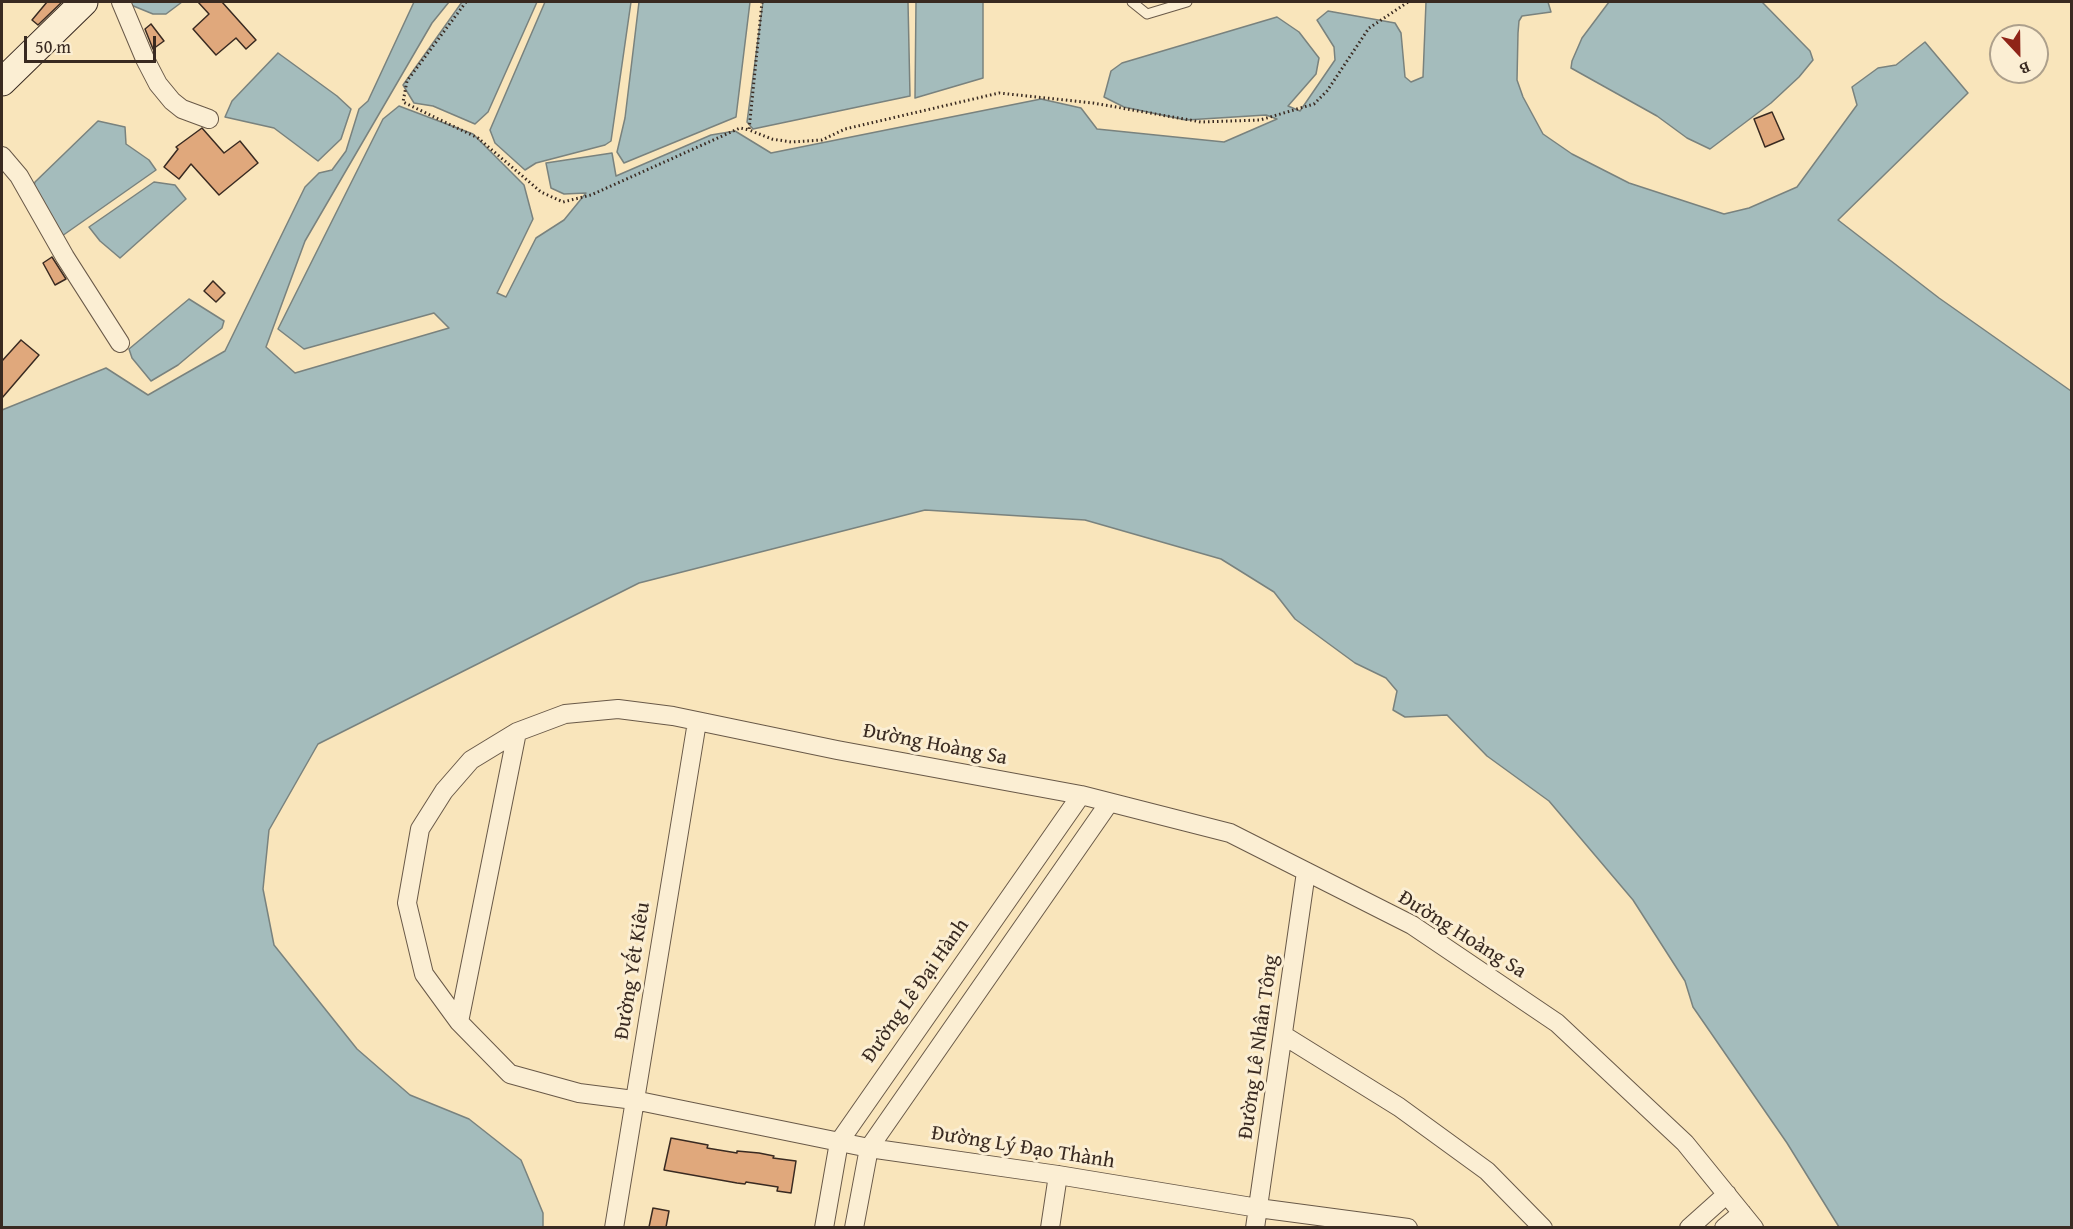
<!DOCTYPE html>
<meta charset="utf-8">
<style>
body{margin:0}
#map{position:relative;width:2073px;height:1229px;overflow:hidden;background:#f9e5bb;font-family:"Gentium Book Plus",serif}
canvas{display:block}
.frame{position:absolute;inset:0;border:3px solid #392a21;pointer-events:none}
.north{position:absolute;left:1989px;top:24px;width:60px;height:60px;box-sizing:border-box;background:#fbeed3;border:2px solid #ada08c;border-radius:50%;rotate:158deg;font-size:16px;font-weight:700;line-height:24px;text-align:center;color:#392a21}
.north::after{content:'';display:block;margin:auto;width:21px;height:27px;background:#8f2418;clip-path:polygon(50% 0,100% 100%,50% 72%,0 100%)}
.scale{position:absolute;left:24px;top:36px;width:132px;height:27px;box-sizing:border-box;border:3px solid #392a21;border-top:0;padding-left:8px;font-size:18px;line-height:21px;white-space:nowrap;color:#392a21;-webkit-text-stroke:4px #fbeed3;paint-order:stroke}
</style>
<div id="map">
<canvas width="2073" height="1229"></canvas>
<div class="frame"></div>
<div class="north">B</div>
<div class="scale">50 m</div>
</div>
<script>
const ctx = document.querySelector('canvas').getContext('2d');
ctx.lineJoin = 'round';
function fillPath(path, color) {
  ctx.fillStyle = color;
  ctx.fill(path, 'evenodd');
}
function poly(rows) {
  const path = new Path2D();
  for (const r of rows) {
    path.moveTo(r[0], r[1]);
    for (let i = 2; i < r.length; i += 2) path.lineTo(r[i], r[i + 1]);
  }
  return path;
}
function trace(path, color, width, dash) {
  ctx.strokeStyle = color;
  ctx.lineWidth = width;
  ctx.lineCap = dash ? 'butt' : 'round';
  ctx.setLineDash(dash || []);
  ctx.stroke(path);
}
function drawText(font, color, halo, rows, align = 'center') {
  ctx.font = font + ' "Gentium Book Plus",serif';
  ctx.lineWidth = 6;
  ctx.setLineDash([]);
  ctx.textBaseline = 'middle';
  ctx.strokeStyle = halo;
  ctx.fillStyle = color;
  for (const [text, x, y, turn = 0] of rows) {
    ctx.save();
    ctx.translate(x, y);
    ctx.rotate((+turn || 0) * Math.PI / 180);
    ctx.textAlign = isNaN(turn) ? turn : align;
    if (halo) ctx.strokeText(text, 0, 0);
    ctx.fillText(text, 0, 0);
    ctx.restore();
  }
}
const water = poly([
 [130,2,182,2,166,14,153,14,131,5,130,2],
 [414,2,449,2,432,23,305,241,266,347,295,373,449,328,434,313,304,349,278,329,383,119,399,106,473,134,524,185,533,219,497,293,506,297,536,238,564,220,586,193,564,194,551,188,546,163,612,153,616,176,711,135,735,131,771,153,1041,99,1081,108,1097,129,1224,142,1277,119,1266,115,1186,120,1124,107,1104,97,1111,71,1122,63,1277,17,1299,32,1319,58,1316,74,1288,106,1300,111,1335,60,1334,47,1317,20,1328,11,1395,23,1401,33,1405,77,1411,82,1423,77,1426,2,1548,2,1551,12,1522,16,1519,21,1518,33,1517,80,1523,97,1543,134,1572,154,1629,183,1724,214,1749,208,1797,187,1857,105,1852,87,1878,68,1896,65,1925,42,1968,93,1838,220,1939,298,2071,391,2071,1227,1839,1227,1787,1143,1693,1007,1685,981,1633,900,1549,801,1487,756,1447,715,1405,717,1393,710,1397,691,1386,678,1355,663,1295,619,1274,592,1221,559,1085,520,925,510,639,583,318,744,269,830,263,889,274,945,357,1049,410,1095,469,1119,521,1160,543,1213,543,1227,2,1227,2,410,106,368,148,395,225,351,305,187,319,173,332,170,346,151,359,109,368,101,414,2],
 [462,2,537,2,488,112,475,124,433,106,414,103,403,85,462,2],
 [545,2,631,2,611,141,605,145,536,163,525,170,495,143,490,130,545,2],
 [639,2,750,2,736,117,624,163,617,152,625,118,639,2],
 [763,2,908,2,910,96,753,129,747,122,763,2],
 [916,2,983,2,983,78,915,98,916,2],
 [1609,2,1762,2,1810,51,1813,60,1799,77,1771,103,1710,149,1687,138,1657,116,1571,68,1572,61,1582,38,1609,2],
 [278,53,337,96,351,109,341,139,318,161,274,128,225,117,232,101,278,53],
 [98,121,125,127,126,144,149,160,156,170,62,236,33,189,35,182,98,121],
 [154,182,175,185,186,199,120,258,100,241,89,227,154,182],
 [189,299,224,321,222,328,178,365,151,381,132,358,129,349,189,299]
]);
const building = poly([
 [47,2,62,2,38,25,32,20,47,2],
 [198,2,222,2,256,40,246,49,236,38,216,55,193,29,209,14,198,2],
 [151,24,164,41,153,49,145,29,151,24],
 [1772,112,1784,139,1765,147,1754,119,1772,112],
 [202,128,224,153,240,141,258,163,219,195,191,164,179,179,164,167,178,149,176,147,202,128],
 [52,257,66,279,55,285,43,263,52,257],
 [213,281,225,293,216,302,204,291,213,281],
 [21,340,39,355,2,398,2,361,21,340],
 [671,1138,708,1145,707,1148,737,1153,737,1151,759,1153,774,1156,773,1158,796,1161,791,1193,777,1191,778,1187,746,1182,745,1184,737,1183,664,1170,671,1138],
 [653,1208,669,1211,666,1227,649,1227,653,1208]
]);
const path = poly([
 [466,2,407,81,403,102,478,138,541,192,563,202,591,195,740,128,749,130],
 [762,2,749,130,772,139,791,142,822,140,845,129,999,93,1093,103,1201,122,1260,120,1314,104,1327,91,1369,28,1408,2]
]);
const lane = poly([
 [1132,2,1147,14,1187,2]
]);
const street = poly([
 [121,2,145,59,158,84,172,101,182,109,209,119],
 [2,156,19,176,65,257,120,343],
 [459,1022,517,732],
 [1283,1035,1399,1107,1487,1171,1543,1228],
 [614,1228,697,722],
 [824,1228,839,1142,1081,795],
 [854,1228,869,1148,1109,803],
 [1050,1228,1058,1175],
 [1255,1228,1306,872],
 [1408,1228,1258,1208,1058,1175,869,1148,634,1100,579,1093,510,1074,459,1022,424,974,407,903,420,829,444,791,471,760,517,732,565,714,618,709,673,716,837,750,1081,795,1230,833,1412,925,1557,1023,1685,1143,1754,1228],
 [1689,1228,1727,1194],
 [1724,1228,1742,1213]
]);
const secondary = poly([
 [2,82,84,2]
]);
const streetNames = [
 ["Đường Hoàng Sa",935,745,11],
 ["Đường Hoàng Sa",1462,935,32],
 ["Đường Yết Kiêu",633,971,-81],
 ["Đường Lê Đại Hành",916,991,-55],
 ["Đường Lê Nhân Tông",1259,1047,-82],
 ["Đường Lý Đạo Thành",1023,1148,9]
];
fillPath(water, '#a4bcbc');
trace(water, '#79827e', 1.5);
fillPath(building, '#e0a87c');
trace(building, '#392a21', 1.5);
trace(lane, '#695948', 11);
trace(street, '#695948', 20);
trace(secondary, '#392a21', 29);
trace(path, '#392a21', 3, [1.5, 3]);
trace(lane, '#fbeed3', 9);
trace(street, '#fbeed3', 18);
trace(secondary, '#fbeed3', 27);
drawText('21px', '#392a21', '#fbeed3', streetNames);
</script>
